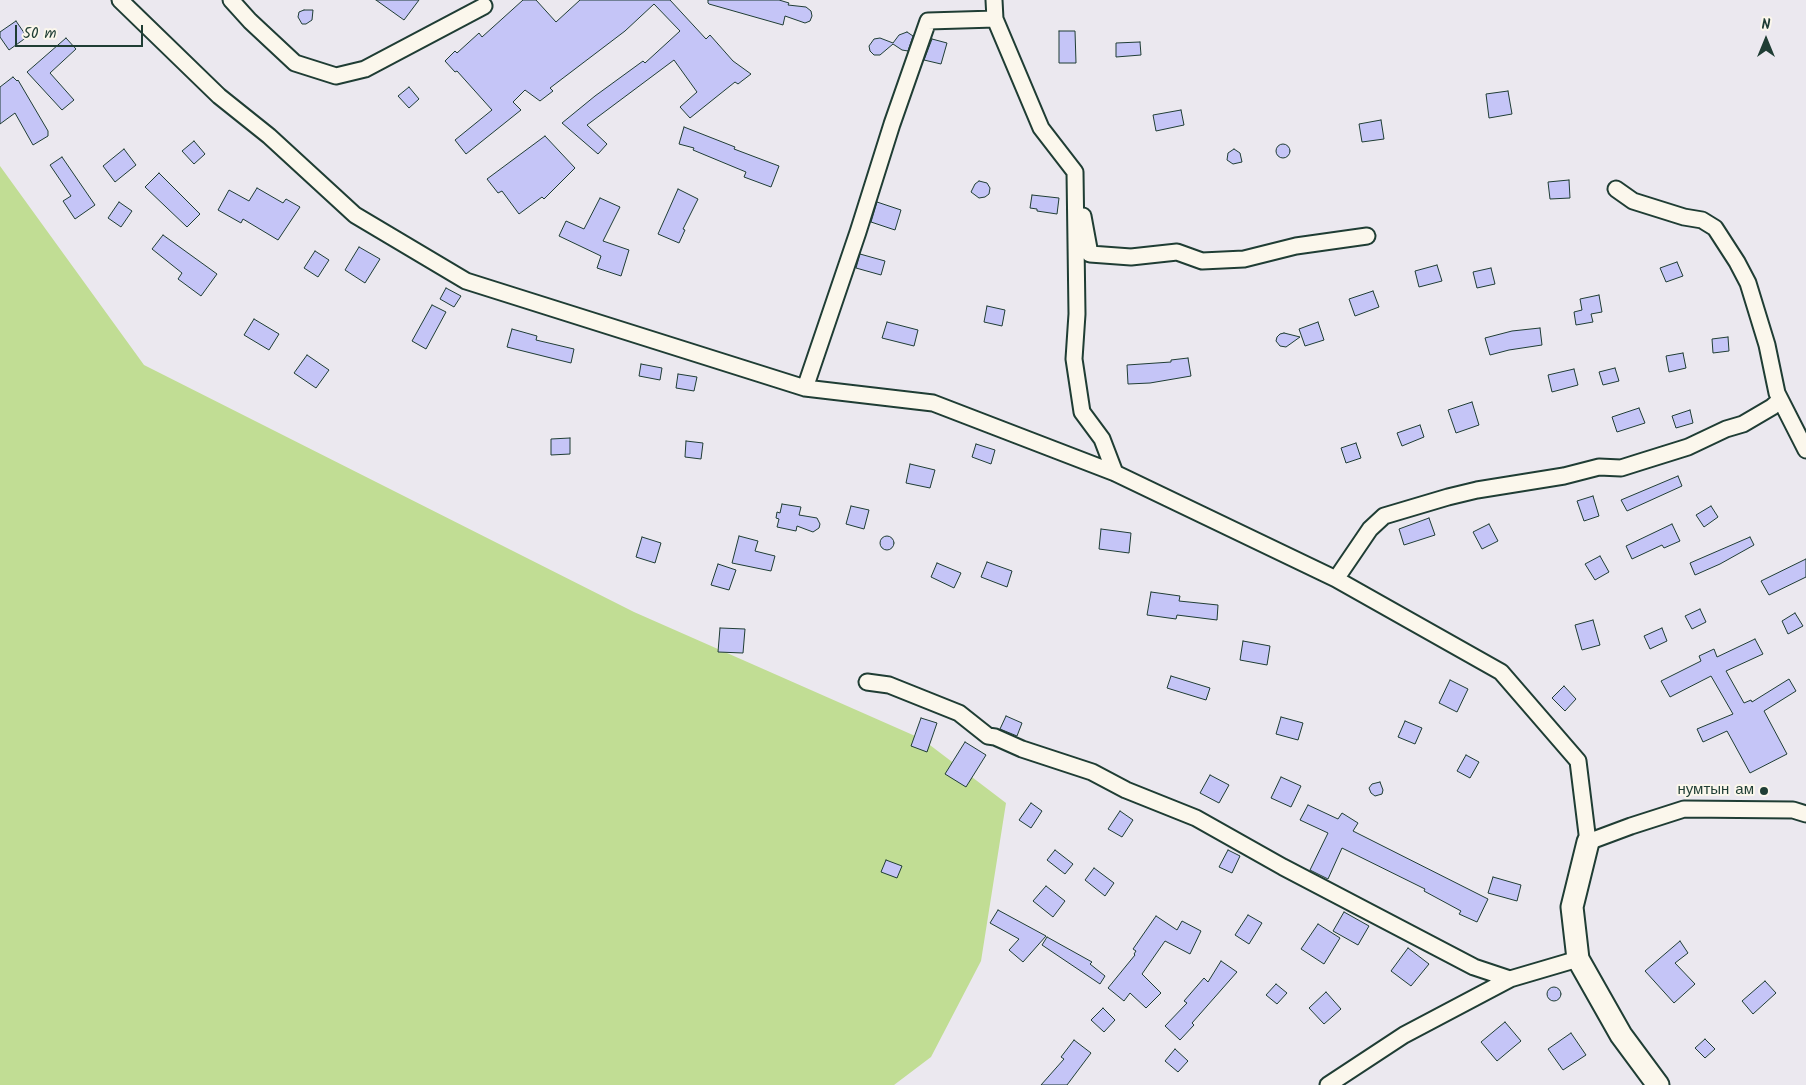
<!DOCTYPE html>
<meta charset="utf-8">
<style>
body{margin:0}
#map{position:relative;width:1806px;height:1085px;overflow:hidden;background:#ebe8ef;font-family:Kalam,sans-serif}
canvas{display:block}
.north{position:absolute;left:1741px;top:15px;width:50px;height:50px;-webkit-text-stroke:4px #fbf7ec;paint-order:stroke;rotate:0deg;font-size:14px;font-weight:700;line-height:20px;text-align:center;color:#1f3d34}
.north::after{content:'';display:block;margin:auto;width:18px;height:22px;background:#1f3d34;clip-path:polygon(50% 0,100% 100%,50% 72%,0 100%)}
.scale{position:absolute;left:15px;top:25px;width:128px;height:22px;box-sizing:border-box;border:2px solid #1f3d34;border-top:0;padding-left:6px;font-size:15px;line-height:18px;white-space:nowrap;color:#1f3d34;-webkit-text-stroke:4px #fbf7ec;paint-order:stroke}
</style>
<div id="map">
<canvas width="1806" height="1085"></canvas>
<div class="north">N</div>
<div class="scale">50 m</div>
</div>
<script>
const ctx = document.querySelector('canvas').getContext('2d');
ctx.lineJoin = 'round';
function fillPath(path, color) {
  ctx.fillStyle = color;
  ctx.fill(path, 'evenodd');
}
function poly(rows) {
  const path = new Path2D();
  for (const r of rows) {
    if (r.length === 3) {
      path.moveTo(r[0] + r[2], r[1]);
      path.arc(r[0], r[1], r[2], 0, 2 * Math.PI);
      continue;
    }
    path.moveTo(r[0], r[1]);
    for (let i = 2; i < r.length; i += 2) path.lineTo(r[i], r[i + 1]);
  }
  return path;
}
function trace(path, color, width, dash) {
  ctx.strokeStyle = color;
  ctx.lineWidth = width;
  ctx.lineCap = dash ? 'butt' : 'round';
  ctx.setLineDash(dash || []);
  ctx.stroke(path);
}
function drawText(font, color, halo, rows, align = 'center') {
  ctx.font = font + ' Kalam,sans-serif';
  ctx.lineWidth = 4;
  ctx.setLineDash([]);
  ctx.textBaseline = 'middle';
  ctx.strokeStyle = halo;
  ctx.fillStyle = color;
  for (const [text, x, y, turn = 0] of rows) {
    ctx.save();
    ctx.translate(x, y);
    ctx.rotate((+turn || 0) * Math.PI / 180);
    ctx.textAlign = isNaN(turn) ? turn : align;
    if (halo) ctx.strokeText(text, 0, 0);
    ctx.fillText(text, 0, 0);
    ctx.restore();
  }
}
const green = poly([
 [0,166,144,365,634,612,922,739,1006,803,981,961,931,1057,894,1085,0,1085]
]);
const building = poly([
 [376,0,419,0,404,20,376,0],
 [523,0,536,0,556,22,580,0,670,0,706,39,710,35,733,61,751,74,738,84,735,82,690,118,680,107,697,92,674,60,587,125,607,144,598,154,562,123,595,96,643,61,645,63,680,31,654,4,625,31,550,88,553,91,540,101,525,90,513,102,521,110,466,154,455,140,492,110,457,71,455,72,445,61,455,51,457,53,479,33,482,37,523,0],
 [708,0,779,0,789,3,788,5,806,7,811,11,812,16,810,21,805,23,785,16,783,25,709,4,708,3,708,0],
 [304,10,313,10,312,20,306,24,302,24,298,17,299,12,304,10],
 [16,21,27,37,9,50,0,37,0,32,16,21],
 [1059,31,1075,31,1076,63,1059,63,1059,31],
 [907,32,913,36,908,51,902,50,893,44,880,55,874,55,870,51,869,46,874,39,880,38,893,43,899,35,907,32],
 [66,38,76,49,50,73,74,100,62,110,27,72,66,38],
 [932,39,947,43,941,64,924,60,932,39],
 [1140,42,1141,55,1116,57,1116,43,1140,42],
 [13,77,17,81,18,80,48,131,48,136,33,145,15,113,0,124,0,87,13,77],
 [409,87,419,99,409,108,398,96,409,87],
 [1508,91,1512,114,1489,118,1486,94,1508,91],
 [1181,110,1184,125,1156,131,1153,115,1181,110],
 [1381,120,1384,139,1362,142,1359,124,1381,120],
 [684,127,735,147,734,149,779,166,771,187,744,177,746,172,693,150,694,148,679,144,684,127],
 [545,136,575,168,544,199,542,197,519,214,502,191,498,193,487,179,545,136],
 [194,141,205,154,194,164,182,151,194,141],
 [1283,151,7],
 [124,149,136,165,115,182,103,166,124,149],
 [1234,149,1240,153,1242,162,1233,164,1227,160,1228,153,1234,149],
 [62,157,95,205,75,219,63,201,71,196,50,165,62,157],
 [159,173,200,214,187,227,145,187,159,173],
 [1569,180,1570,198,1550,199,1548,182,1569,180],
 [979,181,987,183,990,188,989,194,985,197,979,198,971,192,975,184,979,181],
 [257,188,283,203,286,199,300,207,278,240,243,219,241,223,218,210,229,190,249,201,257,188],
 [678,189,698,199,683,229,685,230,679,243,658,234,678,189],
 [1032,195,1059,198,1057,214,1037,211,1037,209,1030,208,1032,195],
 [600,198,620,207,603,241,629,250,621,276,597,268,601,256,559,236,566,221,584,229,600,198],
 [119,202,132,211,121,227,108,218,119,202],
 [877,202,901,210,895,230,871,222,877,202],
 [163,235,217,274,201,296,178,279,182,273,152,249,163,235],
 [359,247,380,259,365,283,345,270,359,247],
 [315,251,329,260,318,277,304,268,315,251],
 [860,254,885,261,881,275,856,268,860,254],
 [1677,262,1683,276,1666,282,1660,268,1677,262],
 [1437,265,1442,281,1419,287,1415,271,1437,265],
 [1491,268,1495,284,1477,288,1473,272,1491,268],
 [446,288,461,296,454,307,440,299,446,288],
 [1373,291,1379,307,1355,316,1349,299,1373,291],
 [1599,295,1602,312,1591,314,1593,322,1576,325,1574,312,1582,310,1580,299,1599,295],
 [432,305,446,312,426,349,412,341,432,305],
 [987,306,1005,310,1002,326,984,322,987,306],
 [254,319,279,334,269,350,244,335,254,319],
 [887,322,918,330,914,346,882,338,887,322],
 [1318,322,1324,340,1305,346,1299,329,1318,322],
 [1540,328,1542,345,1509,350,1490,355,1485,338,1512,331,1540,328],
 [512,329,537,336,536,340,574,349,571,363,507,347,512,329],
 [1284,333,1300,337,1286,347,1280,346,1276,341,1277,337,1280,334,1284,333],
 [1728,337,1729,351,1713,353,1712,339,1728,337],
 [1683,353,1686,368,1669,372,1666,356,1683,353],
 [307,355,329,370,316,388,294,373,307,355],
 [1188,358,1191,376,1150,383,1128,384,1127,365,1171,362,1171,360,1188,358],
 [641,364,662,368,660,380,639,376,641,364],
 [1615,368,1619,381,1603,385,1599,372,1615,368],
 [1574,369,1578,385,1552,392,1548,375,1574,369],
 [678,374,697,377,694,391,676,388,678,374],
 [1472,402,1479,425,1456,433,1448,410,1472,402],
 [1639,408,1645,423,1617,432,1612,417,1639,408],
 [1690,410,1693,423,1676,428,1672,416,1690,410],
 [1420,425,1424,437,1402,446,1397,433,1420,425],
 [570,438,570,454,551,455,551,439,570,438],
 [686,441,703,443,701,459,685,457,686,441],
 [1356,443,1361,458,1346,463,1341,448,1356,443],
 [976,444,995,450,991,464,972,457,976,444],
 [910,464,935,470,930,488,906,483,910,464],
 [1678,476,1682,486,1627,511,1621,500,1678,476],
 [1593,496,1599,516,1584,521,1577,501,1593,496],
 [782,504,801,507,799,515,817,518,820,524,819,528,813,532,797,526,796,531,777,527,779,519,776,518,777,512,780,513,782,504],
 [851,506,869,510,864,529,846,524,851,506],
 [1711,506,1718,517,1704,527,1696,515,1711,506],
 [1429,518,1435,535,1404,545,1399,529,1429,518],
 [1489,524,1498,541,1482,549,1473,532,1489,524],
 [1672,524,1680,541,1664,548,1662,545,1632,559,1626,546,1672,524],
 [1101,529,1131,533,1129,553,1099,549,1101,529],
 [887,543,7],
 [739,536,758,541,755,551,775,556,771,571,732,563,739,536],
 [642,537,661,543,655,563,636,557,642,537],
 [1750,537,1754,545,1720,564,1695,575,1690,563,1750,537],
 [1600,556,1609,572,1595,580,1585,564,1600,556],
 [1806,559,1806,577,1769,595,1761,581,1806,559],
 [987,562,1012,571,1007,587,981,577,987,562],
 [937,563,961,573,954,588,931,577,937,563],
 [718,564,736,570,729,590,711,585,718,564],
 [1151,592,1180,596,1179,601,1218,605,1217,620,1177,615,1176,619,1147,615,1151,592],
 [1700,609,1706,622,1692,629,1685,616,1700,609],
 [1795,613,1803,626,1788,634,1782,621,1795,613],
 [1593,620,1600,645,1582,650,1575,625,1593,620],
 [720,628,745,629,743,653,718,652,720,628],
 [1662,628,1667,641,1650,649,1644,636,1662,628],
 [1755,639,1763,654,1726,671,1744,703,1751,700,1752,702,1789,679,1796,691,1764,711,1787,754,1750,773,1727,731,1703,742,1697,729,1733,714,1711,676,1670,697,1661,681,1701,661,1699,656,1714,649,1717,657,1755,639],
 [1243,641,1270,646,1267,665,1240,660,1243,641],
 [1171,676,1210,688,1206,700,1167,688,1171,676],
 [1450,680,1468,689,1457,712,1439,703,1450,680],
 [1564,686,1576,699,1565,711,1552,698,1564,686],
 [1006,716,1022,723,1017,736,1000,729,1006,716],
 [1281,717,1303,723,1298,740,1276,734,1281,717],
 [921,718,937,723,927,752,911,746,921,718],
 [1405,721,1422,728,1415,744,1398,737,1405,721],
 [965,742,986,755,966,787,945,774,965,742],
 [1466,755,1479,762,1470,778,1457,771,1466,755],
 [1210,775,1229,785,1219,803,1200,793,1210,775],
 [1281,777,1301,786,1291,807,1271,798,1281,777],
 [1380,782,1383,790,1382,794,1375,796,1371,793,1369,788,1372,784,1380,782],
 [1031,803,1042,811,1031,828,1019,820,1031,803],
 [1308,805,1338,819,1342,813,1358,823,1353,831,1488,899,1477,922,1459,914,1461,911,1424,891,1425,889,1342,848,1328,879,1310,870,1328,833,1300,820,1308,805],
 [1120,811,1133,820,1122,837,1108,829,1120,811],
 [1055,850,1073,864,1065,874,1047,860,1055,850],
 [1228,850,1240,856,1232,873,1219,867,1228,850],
 [886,860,902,866,897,878,881,872,886,860],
 [1094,868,1114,883,1105,896,1085,880,1094,868],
 [1493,877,1521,885,1517,901,1488,893,1493,877],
 [1046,886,1065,901,1053,917,1033,901,1046,886],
 [998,910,1046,936,1023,962,1009,950,1019,939,990,923,998,910],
 [1344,912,1369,926,1358,945,1333,931,1344,912],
 [1248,915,1262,923,1249,944,1235,935,1248,915],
 [1156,916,1177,930,1182,921,1201,931,1190,954,1165,941,1142,974,1161,993,1146,1008,1130,993,1124,1001,1108,988,1135,955,1134,954,1136,951,1133,949,1156,916],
 [1318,924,1340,938,1324,964,1301,949,1318,924],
 [1047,937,1092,962,1090,964,1105,976,1100,984,1042,945,1047,937],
 [1680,941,1688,953,1675,963,1695,984,1674,1003,1645,971,1680,941],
 [1408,948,1429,964,1411,986,1391,971,1408,948],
 [1221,961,1237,972,1192,1023,1194,1025,1180,1040,1165,1026,1187,1003,1184,1001,1204,978,1208,982,1221,961],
 [1765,981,1776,993,1753,1014,1742,1001,1765,981],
 [1276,984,1287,993,1277,1004,1266,995,1276,984],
 [1554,994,7],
 [1326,992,1341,1009,1324,1024,1309,1008,1326,992],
 [1103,1008,1115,1020,1104,1032,1091,1020,1103,1008],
 [1505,1022,1521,1041,1497,1061,1481,1042,1505,1022],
 [1571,1033,1586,1055,1563,1070,1548,1049,1571,1033],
 [1705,1039,1715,1049,1705,1058,1695,1048,1705,1039],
 [1074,1040,1091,1053,1067,1085,1041,1085,1064,1059,1061,1057,1074,1040],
 [1175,1049,1188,1061,1178,1072,1165,1061,1175,1049]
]);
const street = poly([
 [120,0,219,96,269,136,355,215,466,281,805,388,933,403,1115,473,1336,579,1501,672,1578,761,1588,842,1631,826,1684,809,1793,810,1806,814],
 [231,0,250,21,295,63,336,76,365,69,484,6],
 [994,0,995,19,1041,128,1075,172,1077,314,1074,359,1082,412,1102,439,1115,473],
 [1616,189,1633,201,1684,217,1702,220,1715,228,1737,262,1748,283,1767,345,1777,393,1806,450],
 [1083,216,1090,254,1131,257,1177,252,1202,261,1244,259,1296,246,1367,236],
 [805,388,858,232,892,124,928,21,995,19],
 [1336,579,1370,529,1384,516,1448,497,1477,490,1564,476,1599,467,1621,468,1640,462,1688,447,1726,429,1743,424,1772,407,1780,400],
 [867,682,889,685,959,713,988,736,995,737,1022,749,1092,772,1126,790,1196,818,1283,867,1474,967,1510,979,1578,959],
 [1328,1085,1404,1035,1510,979]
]);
const secondary = poly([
 [1588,842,1572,907,1578,959,1621,1035,1658,1085]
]);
const markers = [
 [1764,791,5,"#1f3d34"]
];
const poiNames = [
 ["нумтын ам",1754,791]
];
fillPath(green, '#c1dd94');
fillPath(building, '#c5c5f7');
trace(building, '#1f3d34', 1);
trace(street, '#1f3d34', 19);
trace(secondary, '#1f3d34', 25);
trace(street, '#fbf7ec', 15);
trace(secondary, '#fbf7ec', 21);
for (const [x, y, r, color] of markers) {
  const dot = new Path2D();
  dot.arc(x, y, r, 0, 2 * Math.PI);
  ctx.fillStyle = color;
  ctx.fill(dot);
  trace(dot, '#fbf7ec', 2);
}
drawText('15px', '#1f3d34', '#fbf7ec', poiNames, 'right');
</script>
